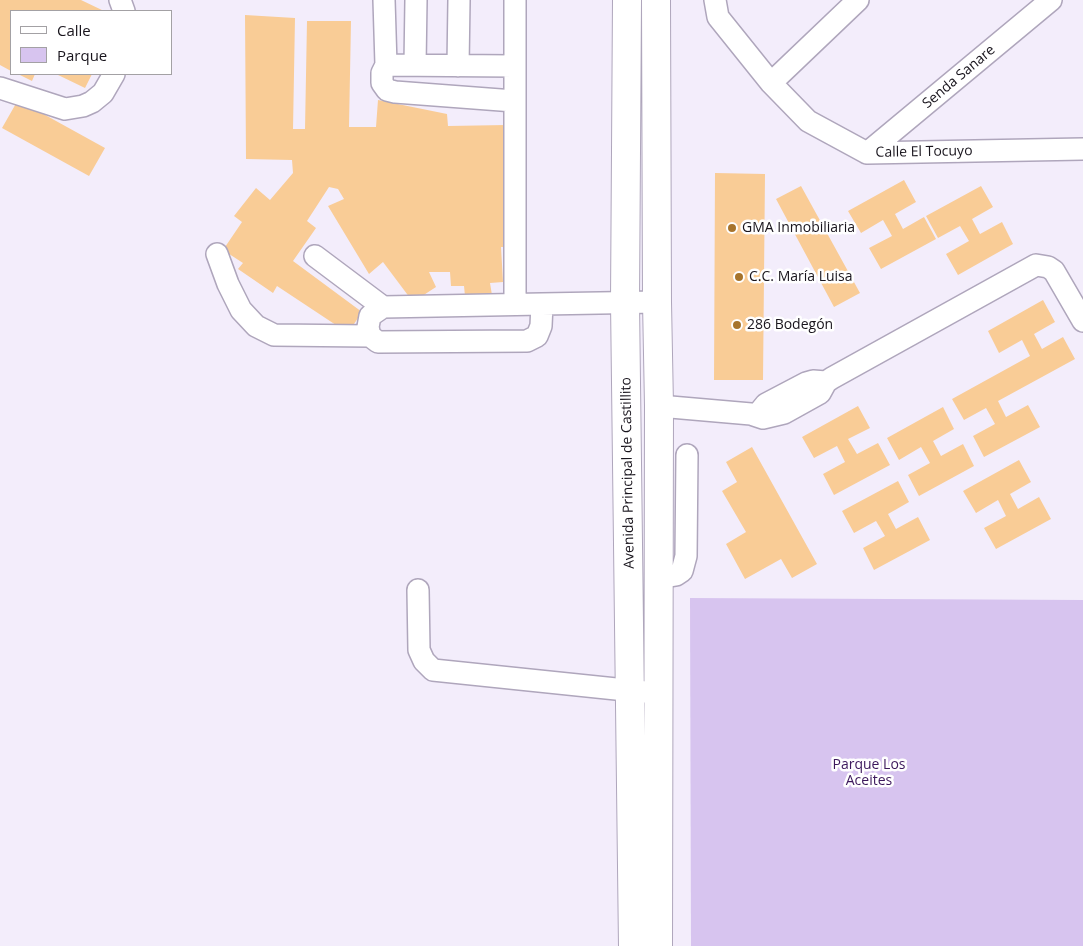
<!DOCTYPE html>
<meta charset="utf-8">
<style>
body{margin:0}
#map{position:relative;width:1083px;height:946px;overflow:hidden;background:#f3edfb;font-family:"Open Sans",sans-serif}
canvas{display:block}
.legend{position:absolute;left:10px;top:10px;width:162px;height:65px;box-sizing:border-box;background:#fff;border:1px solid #a3a1a4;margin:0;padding:6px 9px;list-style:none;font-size:15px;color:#18141c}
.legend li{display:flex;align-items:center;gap:10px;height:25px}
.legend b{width:25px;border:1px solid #a3a1a4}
</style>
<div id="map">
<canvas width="1083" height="946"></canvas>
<ul class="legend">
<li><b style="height:6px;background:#fff"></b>Calle</li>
<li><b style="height:14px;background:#d7c4ef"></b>Parque</li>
</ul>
</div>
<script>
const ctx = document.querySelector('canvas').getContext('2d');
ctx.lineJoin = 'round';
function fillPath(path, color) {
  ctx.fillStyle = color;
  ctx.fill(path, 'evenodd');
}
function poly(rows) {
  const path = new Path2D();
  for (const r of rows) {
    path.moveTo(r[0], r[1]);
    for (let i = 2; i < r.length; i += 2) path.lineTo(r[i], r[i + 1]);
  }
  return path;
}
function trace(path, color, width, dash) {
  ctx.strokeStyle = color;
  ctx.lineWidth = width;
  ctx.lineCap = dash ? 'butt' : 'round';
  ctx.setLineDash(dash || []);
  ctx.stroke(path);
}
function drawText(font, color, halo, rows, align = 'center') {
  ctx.font = font + ' "Open Sans",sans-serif';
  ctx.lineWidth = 5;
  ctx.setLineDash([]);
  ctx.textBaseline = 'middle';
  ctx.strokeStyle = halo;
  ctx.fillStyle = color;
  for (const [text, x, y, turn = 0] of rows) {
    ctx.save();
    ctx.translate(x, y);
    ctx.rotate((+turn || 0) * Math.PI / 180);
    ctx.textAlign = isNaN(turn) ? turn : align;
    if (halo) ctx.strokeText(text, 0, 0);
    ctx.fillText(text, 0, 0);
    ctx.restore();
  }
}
const green = poly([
 [690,598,1083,600,1083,946,691,946]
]);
const building = poly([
 [0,0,81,0,104,11,11,11,11,71,0,65],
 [245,15,295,18,293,129,305,129,307,21,351,21,349,127,376,127,378,100,447,114,448,126,506,125,508,247,501,247,503,282,490,283,492,295,465,296,464,286,451,286,450,272,429,272,436,287,413,302,383,262,369,274,328,206,344,199,338,189,329,187,307,221,316,228,293,261,362,312,348,333,277,286,273,293,238,269,243,263,223,250,242,222,234,216,256,188,270,200,293,173,292,160,246,159],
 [18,74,35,74,32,81],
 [56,74,92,74,85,88],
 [18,100,105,148,89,176,2,128],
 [715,173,765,174,763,380,714,380],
 [904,180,916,202,895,214,903,229,924,217,936,239,881,269,869,248,892,236,883,220,861,233,848,211],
 [801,186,860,293,834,307,776,199],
 [981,186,993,207,972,219,980,234,1002,222,1013,244,958,275,946,254,969,241,960,226,938,238,926,216],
 [1043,300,1055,322,1034,334,1042,349,1063,337,1075,359,998,401,1006,417,1028,405,1040,427,984,457,973,436,995,424,986,408,964,420,952,399,1030,356,1022,340,999,353,988,331],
 [858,406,870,428,848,439,857,454,878,443,890,465,834,495,823,474,845,462,837,446,814,458,802,437],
 [943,407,954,429,933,441,941,456,963,444,974,466,919,496,908,475,930,463,921,447,899,460,887,438],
 [752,447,817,564,792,578,781,559,745,579,726,544,746,532,722,491,737,482,726,462],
 [1019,460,1031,482,1010,494,1018,509,1039,497,1051,519,996,549,984,528,1006,516,998,500,976,513,963,491],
 [898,481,909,502,888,514,896,529,918,517,930,540,874,570,863,548,885,536,876,521,854,533,842,511]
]);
const minor = poly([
 [120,0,124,11],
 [384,0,386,65],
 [515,0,515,304],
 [715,0,718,17,771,83,808,121,867,153,1083,149],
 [415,65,416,0],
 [458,66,459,0],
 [514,66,386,65,382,73,382,83,387,90,395,92,514,101],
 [771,83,858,0],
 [0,88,65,109,83,106,92,102,103,93,114,74],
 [867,153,1051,0],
 [217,254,228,284,241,310,256,326,274,335,370,336],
 [315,256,383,307],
 [542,304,541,326,537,336,527,341,378,342,370,336,368,327,370,316,383,307,542,304,657,302],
 [659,406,751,414,763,418,784,413,820,393,826,382,832,378,1036,265,1048,267,1054,271,1083,321],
 [757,415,766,404,806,383,813,381,826,382],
 [658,578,676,575,682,571,686,556,687,455],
 [418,590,419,650,424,661,433,670,645,692]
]);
const major = poly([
 [627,0,625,302,633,946],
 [656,0,657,302,659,406,658,946]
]);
const markers = [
 [732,228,5,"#a7742c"],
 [739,277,5,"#a7742c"],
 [737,325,5,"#a7742c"]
];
const streetNames = [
 ["Senda Sanare",959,77,-40],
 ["Calle El Tocuyo",924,152,-1],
 ["Avenida Principal de Castillito",628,473,-91]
];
const poiNames = [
 ["GMA Inmobiliaria",742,228],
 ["C.C. María Luisa",749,277],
 ["286 Bodegón",747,325]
];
const parkNames = [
 ["Parque Los",869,765],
 ["Aceites",869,781]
];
fillPath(green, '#d7c4ef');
fillPath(building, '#f9cc96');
trace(minor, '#afa6bc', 24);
trace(major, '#afa6bc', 30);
trace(minor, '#fff', 21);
trace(major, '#fff', 28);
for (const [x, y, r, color] of markers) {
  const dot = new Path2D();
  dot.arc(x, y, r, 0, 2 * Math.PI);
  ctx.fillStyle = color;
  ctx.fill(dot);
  trace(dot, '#fff', 2);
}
drawText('14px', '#18141c', '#fff', streetNames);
drawText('14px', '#18141c', '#fff', poiNames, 'left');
drawText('14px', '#3c185c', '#fff', parkNames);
</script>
